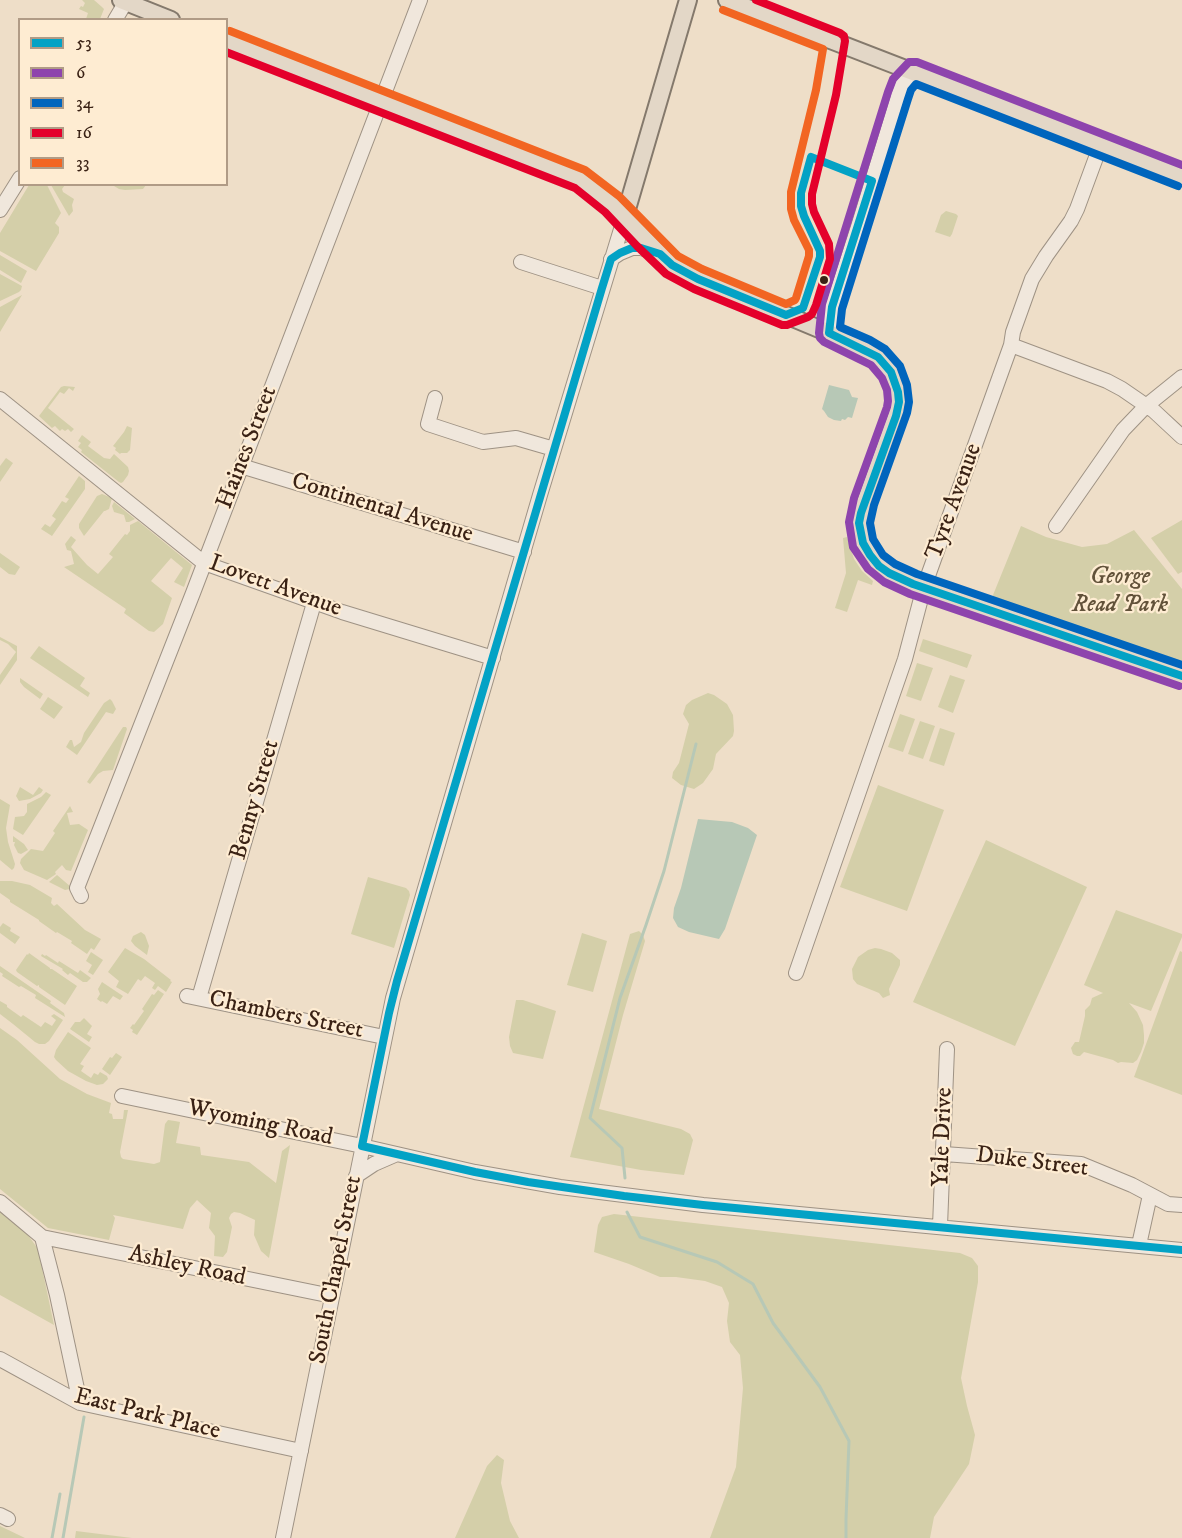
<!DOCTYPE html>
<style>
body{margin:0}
#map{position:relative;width:1182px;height:1538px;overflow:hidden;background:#eedec8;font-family:"IM FELL DW Pica",serif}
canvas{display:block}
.legend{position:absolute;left:18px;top:18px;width:210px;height:168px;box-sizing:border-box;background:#feecd2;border:2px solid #b09b86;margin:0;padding:8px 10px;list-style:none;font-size:18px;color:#3a2215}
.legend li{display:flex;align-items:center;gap:12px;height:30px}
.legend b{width:30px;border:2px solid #b09b86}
</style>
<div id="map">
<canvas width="1182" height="1538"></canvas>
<ul class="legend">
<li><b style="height:8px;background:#03a2c5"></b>53</li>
<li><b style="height:8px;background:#8e44ad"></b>6</li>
<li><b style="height:8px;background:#0065bd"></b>34</li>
<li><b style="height:8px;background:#e4002b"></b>16</li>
<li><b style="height:8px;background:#f26522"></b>33</li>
</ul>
</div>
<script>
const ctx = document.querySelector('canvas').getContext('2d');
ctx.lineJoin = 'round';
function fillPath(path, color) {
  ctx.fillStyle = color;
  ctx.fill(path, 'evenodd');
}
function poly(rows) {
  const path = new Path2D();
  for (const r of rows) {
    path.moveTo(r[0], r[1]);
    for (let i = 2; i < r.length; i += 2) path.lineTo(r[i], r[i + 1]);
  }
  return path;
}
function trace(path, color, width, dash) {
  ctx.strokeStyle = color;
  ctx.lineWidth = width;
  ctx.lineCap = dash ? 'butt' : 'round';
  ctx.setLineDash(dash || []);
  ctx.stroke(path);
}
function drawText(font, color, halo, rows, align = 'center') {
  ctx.font = font + ' "IM FELL DW Pica",serif';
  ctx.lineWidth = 4.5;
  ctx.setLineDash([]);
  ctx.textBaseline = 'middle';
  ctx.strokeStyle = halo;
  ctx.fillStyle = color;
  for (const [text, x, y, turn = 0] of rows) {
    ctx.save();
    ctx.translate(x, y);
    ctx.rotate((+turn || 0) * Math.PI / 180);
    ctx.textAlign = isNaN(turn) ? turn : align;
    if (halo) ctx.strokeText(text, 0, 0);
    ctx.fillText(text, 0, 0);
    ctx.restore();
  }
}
const green = poly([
 [82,0,94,0,102,7,104,9,100,19,86,19,88,13,79,9,81,6,83,7,85,3],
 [116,184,146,184,146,185,143,189,125,190,119,189,114,186],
 [29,185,47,185,61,213,55,223,59,227,59,233,36,271,0,251,0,233],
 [51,185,65,185,62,189,63,192,74,199,72,205,73,211,69,216],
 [946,211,956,214,958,216,952,234,950,237,935,232,941,215],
 [0,255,27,271,21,283,0,270],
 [0,274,22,286,21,290,19,292,0,301],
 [22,295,0,332,0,307],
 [64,386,75,387,73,391,69,388,64,394,60,392,48,408,74,429,71,432,68,429,65,431,62,429,60,431,55,426,52,428,39,416,61,387],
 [127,426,132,428,130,450,127,453,121,453,120,454,115,450,116,448,113,446,124,432],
 [82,435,91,442,88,446,104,458,110,459,114,454,128,467,129,471,128,475,123,482,121,483,119,482,81,452,82,450,78,447,81,443,78,441],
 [6,458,13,463,0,482,0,466],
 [79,476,85,481,85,489,52,536,41,529,45,524,50,527,56,519,52,516,62,501,66,503,69,499,65,497],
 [102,494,112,498,109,509,105,511,104,511,84,536,79,528,79,524,97,496],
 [114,502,135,519,129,522,126,522,124,515,114,512,112,506],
 [1182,520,1182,572,1178,574,1151,538],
 [138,521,192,565,184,587,174,582,183,568,171,558,151,581,172,598,163,624,154,632,149,631,124,613,126,609,64,567,74,564,71,551,67,550,65,544,71,536,76,540,71,547,87,565,98,574,113,557,109,554,125,534,127,535,130,531,130,525],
 [1021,526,1046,537,1082,547,1107,544,1134,530,1182,589,1182,668,991,600],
 [847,537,854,559,862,571,873,581,872,585,858,580,847,612,835,608,846,573,843,538],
 [0,553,20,567,15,575,9,574,0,567],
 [0,637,17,646,17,660,0,685,0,675,16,652,8,644,0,640],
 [923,639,972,655,967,668,919,651],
 [39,646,85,678,80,686,90,693,88,697,30,658],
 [917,663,933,668,921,701,906,696],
 [950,675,965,680,953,713,938,707],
 [20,678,43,694,40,699,24,687,20,682],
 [708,693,714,695,727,704,733,715,734,731,733,736,716,754,713,769,703,783,694,789,681,785,672,778,673,772,679,763,689,724,683,714,686,705,692,700],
 [48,697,63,707,54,719,40,709],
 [110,699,112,701,116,709,113,714,106,712,77,755,66,747,70,740,72,740,74,747,81,742,84,733,104,703],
 [900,714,915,719,903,752,888,747],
 [920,721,935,726,923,759,908,754],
 [123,727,126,727,127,729,113,770,103,771,98,774,90,784,87,782],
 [940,728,955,733,944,766,929,761],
 [878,785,944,810,907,911,840,887],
 [20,787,33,795,39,787,43,790,41,793,30,799,19,801,16,796],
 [46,792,51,795,23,835,13,829,15,817,24,816,27,812,27,804,41,797],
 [0,799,10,805,6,828,8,842,15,864,14,868,12,870,0,860],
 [70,806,73,812,67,813,70,825,79,824,88,830,71,871,66,870,62,865,55,872,56,874,47,880,24,870,20,863,21,859,31,849,43,851,55,833,53,831],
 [13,836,24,844,28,850,21,854,18,853,14,845,15,842,13,842],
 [986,840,1087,887,1015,1046,913,1002],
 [57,875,71,887,70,889,65,890,49,882],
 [368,877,406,888,409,891,410,895,394,948,351,934],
 [0,881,12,881,30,885,52,898,51,903,54,906,57,904,85,930,101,939,94,950,91,948,87,954,71,943,72,941,57,932,56,933,39,921,39,920,10,902,10,900,0,893],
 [1116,910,1182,934,1182,937,1151,1011,1129,1003,1137,1012,1143,1025,1144,1035,1144,1043,1141,1052,1137,1060,1133,1063,1121,1062,1118,1063,1113,1060,1084,1052,1080,1056,1077,1056,1073,1054,1071,1048,1075,1042,1079,1042,1085,1016,1085,1010,1090,1005,1092,998,1103,993,1084,985],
 [3,923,11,928,10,931,20,937,15,944,0,933,0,927],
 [639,931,643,935,645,941,623,1015,599,1109,681,1129,690,1134,693,1140,684,1175,641,1170,570,1157,630,934],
 [141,932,145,935,149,946,147,955,135,946,131,941,133,936],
 [582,933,607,941,593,992,567,985],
 [125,948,144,959,171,980,170,981,172,982,166,992,158,986,155,990,152,988,155,983,145,976,141,981,138,979,128,994,116,987,119,981,108,972],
 [875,948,881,949,892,953,900,960,900,965,889,989,890,995,883,998,879,993,857,984,853,979,852,969,858,957,868,950],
 [1180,951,1182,952,1182,1095,1134,1077],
 [91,952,103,960,93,975,88,972,92,965,86,961],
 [29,953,50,968,50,969,52,969,77,986,65,1005,39,987,39,985,37,986,17,972,16,970,27,954,28,955],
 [42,954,45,956,46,955,58,963,59,961,78,973,80,970,91,978,87,982,83,982,70,973,68,975,62,970,63,969,41,956],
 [0,966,51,1001,50,1003,64,1013,65,1017,35,998,36,995,21,986,19,987,2,976,3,974,0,972],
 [102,982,123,996,120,1000,113,996,107,1004,102,1001,101,1002,97,999,100,994,98,989],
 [158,990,164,994,137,1035,132,1032,133,1030,130,1028,133,1024,134,1025,144,1011,142,1009,152,994,154,995],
 [516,1000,523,1000,556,1011,543,1059,513,1053,510,1046,509,1037],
 [0,1001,7,1005,7,1007,21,1017,23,1015,41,1027,45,1022,52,1026,56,1020,51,1016,54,1014,63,1020,49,1041,45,1044,39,1044,35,1042,13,1024,0,1014],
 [84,1018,92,1026,87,1034,92,1037,89,1042,70,1029,75,1022,80,1022],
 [0,1028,17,1040,60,1079,87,1094,111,1103,109,1113,112,1114,113,1119,123,1119,124,1110,128,1110,120,1152,121,1157,123,1159,154,1164,160,1162,165,1124,168,1120,175,1121,180,1122,176,1143,200,1147,201,1155,249,1162,276,1183,282,1151,290,1145,269,1258,261,1251,254,1235,255,1220,240,1213,234,1212,231,1214,229,1218,232,1227,227,1252,223,1257,214,1256,215,1236,209,1228,211,1213,197,1200,190,1208,183,1229,113,1215,115,1218,109,1240,48,1228,0,1189],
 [68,1032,91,1048,80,1064,84,1066,81,1071,91,1078,94,1073,98,1075,100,1072,107,1076,108,1079,103,1084,97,1085,86,1081,68,1071,56,1060,54,1057,56,1050],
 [116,1053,122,1057,110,1075,102,1069,110,1057,112,1058],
 [0,1212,28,1235,38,1249,54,1325,0,1295],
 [614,1214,960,1253,972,1258,978,1266,978,1282,961,1378,967,1406,975,1435,969,1464,934,1517,930,1538,710,1538,736,1467,743,1388,740,1355,730,1342,727,1321,729,1303,722,1287,705,1281,676,1277,660,1277,629,1264,594,1252,598,1225,602,1217],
 [497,1455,504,1460,501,1483,510,1521,519,1538,455,1538,487,1466],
 [0,1526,25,1538,0,1538],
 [76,1531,132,1538,75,1538]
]);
const water = poly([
 [829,385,849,390,852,397,858,398,852,418,848,417,845,420,842,419,841,421,834,420,828,417,824,411,822,409],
 [698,819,732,822,748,828,757,835,725,929,719,939,689,932,678,927,673,918,674,908,681,888]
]);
const stream = poly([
 [625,1178,622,1148,590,1118,620,998,646,925,664,871,696,744],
 [627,1212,640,1237,717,1262,753,1284,773,1323,820,1387,849,1441,846,1519,846,1538],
 [52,1538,60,1494],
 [63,1538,84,1417]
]);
const minor = poly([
 [115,20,127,0],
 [0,210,20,178],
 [611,259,620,253,632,248,641,248,659,254],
 [521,262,602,288],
 [829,333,832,307,858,227,898,96,902,85,913,72],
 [1011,345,1107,381,1122,389,1154,411,1182,437],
 [435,398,428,424,483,442,516,438,554,449],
 [0,399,204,563,342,612,493,658],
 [241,466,524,552],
 [1056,526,1123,430,1146,406,1182,377],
 [81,896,77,888,193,593,420,0],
 [796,973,905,659,924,587,1011,345,1013,332,1032,279,1046,256,1071,221,1077,209,1101,144],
 [187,996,384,1037],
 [199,998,314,603],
 [122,1096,362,1146,475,1172,560,1187,703,1205,1182,1250],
 [944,1154,1081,1164,1132,1185,1168,1204,1182,1205],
 [356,1176,374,1164,397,1154],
 [0,1202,42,1237,332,1296],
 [940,1226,947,1049],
 [42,1237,57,1295,80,1403],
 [1139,1245,1150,1195],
 [0,1359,80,1403,301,1451],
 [0,1515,8,1519],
 [283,1538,393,998,540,495,625,216]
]);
const major = poly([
 [121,0,171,20],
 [727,0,1182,176],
 [226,41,580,179,612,204,645,239,665,259,685,273,829,333,873,354,883,361,891,372,897,387,899,402,896,416,861,513,860,528,861,537,867,550,875,562,889,573,913,584,1182,676],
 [625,216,688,0]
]);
const bus1 = poly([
 [1182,676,913,584,889,573,879,566,870,555,863,543,859,523,861,513,896,416,899,402,898,392,891,372,878,357,829,333,832,307,872,181,811,157,801,193,801,206,804,216,820,251,820,257,803,308,786,315,698,279,672,265,660,254,641,248,632,248,620,253,611,259,602,288,397,981,389,1013,362,1146,475,1172,528,1182,624,1196,703,1205,1182,1250]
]);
const bus2 = poly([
 [1179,686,910,594,884,582,868,569,853,547,849,522,854,498,887,407,888,401,887,390,882,378,871,365,824,342,820,338,819,333,822,304,888,92,893,79,909,62,917,62,1182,165]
]);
const bus3 = poly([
 [1178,186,916,84,911,90,908,99,842,309,840,327,870,340,885,349,900,366,907,385,909,402,907,413,874,505,870,523,873,539,883,555,895,564,917,574,1182,665]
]);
const bus4 = poly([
 [226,52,575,188,605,212,637,246,666,274,694,289,782,325,787,325,808,317,812,314,816,305,830,259,829,244,814,212,812,204,812,194,836,95,845,41,844,36,840,33,756,0]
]);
const bus5 = poly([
 [230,31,585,170,619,196,678,256,702,269,786,304,795,300,796,298,809,256,809,250,794,220,791,209,791,192,816,90,823,49,723,10]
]);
const markers = [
 [824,280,5,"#3a2215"]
];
const streetNames = [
 ["Haines Street",248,448,-69],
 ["Tyre Avenue",955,502,-70],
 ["Continental Avenue",382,509,17],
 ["Lovett Avenue",275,587,20],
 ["Benny Street",256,800,-74],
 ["Chambers Street",286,1016,12],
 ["Wyoming Road",260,1124,12],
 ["Yale Drive",944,1137,-88],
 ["Duke Street",1032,1163,7],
 ["Ashley Road",187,1267,12],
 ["South Chapel Street",337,1270,-79],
 ["East Park Place",147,1415,14]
];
const parkNames = [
 ["George",1120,578],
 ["Read Park",1120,606]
];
fillPath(green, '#d4cfa9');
fillPath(water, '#b7c8b6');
trace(stream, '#b7c8b6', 3);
trace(minor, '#9e9284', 16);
trace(major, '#84796c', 20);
trace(minor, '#f0e7dc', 14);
trace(major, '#e3d7c7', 16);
trace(bus1, '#03a2c5', 8);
trace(bus2, '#8e44ad', 8);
trace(bus3, '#0065bd', 8);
trace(bus4, '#e4002b', 8);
trace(bus5, '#f26522', 8);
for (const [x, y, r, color] of markers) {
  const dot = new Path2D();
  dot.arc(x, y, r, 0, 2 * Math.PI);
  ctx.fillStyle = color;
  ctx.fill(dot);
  trace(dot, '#feecd2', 2);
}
drawText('24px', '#3a2215', '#feecd2', streetNames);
drawText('italic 24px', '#62523a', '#feecd2', parkNames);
</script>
